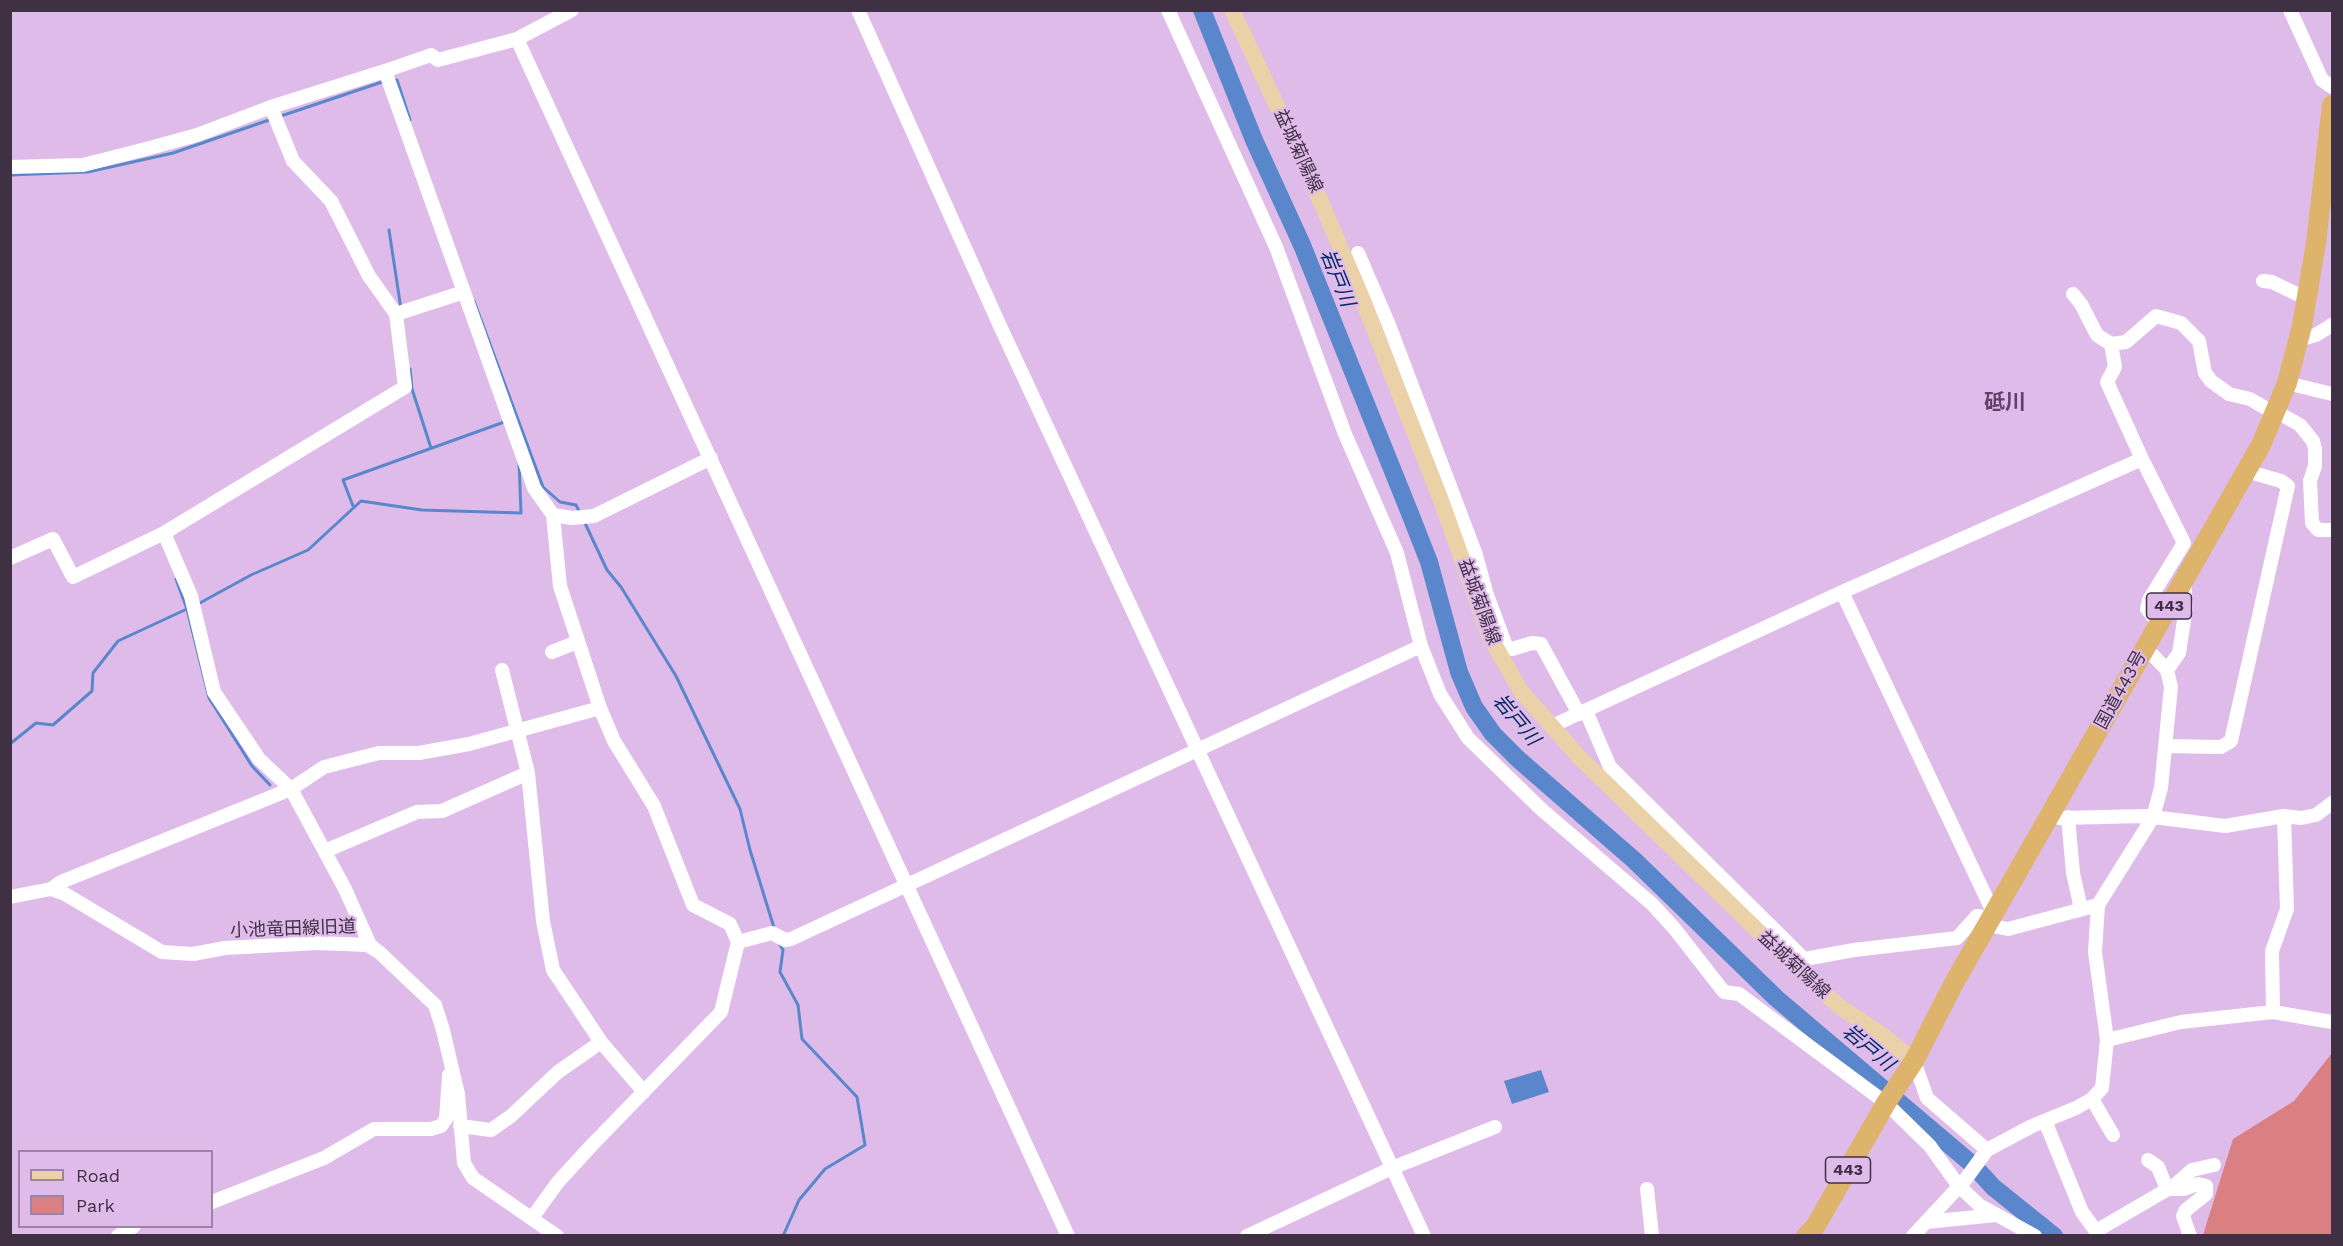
<!DOCTYPE html>
<meta charset="utf-8">
<style>
body{margin:0}
#map{position:relative;width:2343px;height:1246px;overflow:hidden;background:#dfbbea;font-family:"Work Sans",sans-serif}
canvas{display:block}
.frame{position:absolute;inset:0;border:12px solid #3f3043;pointer-events:none}
.legend{position:absolute;left:18px;top:1150px;width:195px;height:78px;box-sizing:border-box;background:#dfbbea;border:2px solid #9f83a7;margin:0;padding:8px 10px;list-style:none;font-size:18px;color:#3f3043}
.legend li{display:flex;align-items:center;gap:12px;height:30px}
.legend b{width:30px;border:2px solid #9f83a7}
</style>
<div id="map">
<canvas width="2343" height="1246"></canvas>
<div class="frame"></div>
<ul class="legend">
<li><b style="height:8px;background:#ebd1a7"></b>Road</li>
<li><b style="height:16px;background:#da7f82"></b>Park</li>
</ul>
</div>
<script>
const ctx = document.querySelector('canvas').getContext('2d');
ctx.lineJoin = 'round';
function fillPath(path, color) {
  ctx.fillStyle = color;
  ctx.fill(path, 'evenodd');
}
function poly(rows) {
  const path = new Path2D();
  for (const r of rows) {
    path.moveTo(r[0], r[1]);
    for (let i = 2; i < r.length; i += 2) path.lineTo(r[i], r[i + 1]);
  }
  return path;
}
function trace(path, color, width, dash) {
  ctx.strokeStyle = color;
  ctx.lineWidth = width;
  ctx.lineCap = dash ? 'butt' : 'round';
  ctx.setLineDash(dash || []);
  ctx.stroke(path);
}
function drawText(font, color, halo, rows, align = 'center') {
  ctx.font = font + ' "Work Sans","Noto Sans JP",sans-serif';
  ctx.lineWidth = 4.5;
  ctx.setLineDash([]);
  ctx.textBaseline = 'middle';
  ctx.strokeStyle = halo;
  ctx.fillStyle = color;
  for (const [text, x, y, turn = 0] of rows) {
    ctx.save();
    ctx.translate(x, y);
    ctx.rotate((+turn || 0) * Math.PI / 180);
    ctx.textAlign = isNaN(turn) ? turn : align;
    if (halo) ctx.strokeText(text, 0, 0);
    ctx.fillText(text, 0, 0);
    ctx.restore();
  }
}
const green = poly([
 [2332,1053,2332,1235,2203,1235,2233,1139,2294,1101]
]);
const water = poly([
 [1541,1070,1549,1092,1512,1104,1504,1081]
]);
const stream = poly([
 [392,80,397,80,410,120],
 [278,117,385,81],
 [10,175,88,172,173,153,272,119],
 [389,230,401,309],
 [474,301,543,487,560,502,576,505,580,513],
 [410,369,412,389,431,448],
 [353,506,343,480,507,421],
 [584,521,607,570,621,587,676,676,740,809,750,850,775,931],
 [176,579,187,609,209,698,252,766,270,785],
 [198,604,251,575,308,550,361,501,422,510,521,513,519,462],
 [10,744,36,723,53,725,92,691,93,673,118,641,189,608],
 [779,943,783,950,780,972,798,1005,802,1039,857,1097,865,1145,825,1169,799,1200,783,1236]
]);
const river = poly([
 [1202,10,1254,140,1302,245,1411,516,1429,562,1459,672,1474,707,1493,734,1518,759,1634,860,1776,998,1973,1165,1993,1187,2054,1236]
]);
const minor = poly([
 [858,10,1000,326,1424,1236],
 [1168,10,1276,247,1345,434,1397,553,1421,646,1440,694,1468,738,1541,809,1652,904,1674,928,1724,992,1739,994,1886,1103,1930,1146,1958,1185,1979,1205,2035,1236],
 [2290,10,2322,80,2332,87],
 [517,39,1068,1236],
 [271,107,293,161,331,201,369,276,396,314],
 [10,167,83,165,146,149,197,135,271,107,385,71],
 [1358,253,1389,325,1476,555,1487,595,1506,646,1512,649,1532,643,1541,644,1579,714],
 [2263,281,2272,282,2307,299],
 [2073,294,2081,304,2097,335,2111,344,2126,342,2156,316,2181,323,2199,341,2205,373,2211,381,2229,394,2250,399,2274,413],
 [2298,340,2316,335,2332,325],
 [2287,383,2332,394],
 [2275,411,2300,425,2313,441,2315,449,2315,466,2310,481,2312,523,2318,530,2332,530],
 [2142,459,2184,543,2149,600,2147,609,2159,624],
 [553,515,572,518,594,516,711,458],
 [164,533,191,596,214,692,259,759,291,789,345,889,370,945,376,950],
 [10,558,53,539,73,577,164,533,405,387,396,314,464,292],
 [1842,592,1994,914],
 [552,652,577,642],
 [502,670,528,773,543,921,553,970,601,1042,644,1092],
 [2167,670,2179,653,2186,608,2184,580],
 [1586,711,1610,767,1805,960],
 [1552,726,1842,592,2142,459,2107,382,2115,367,2111,344],
 [2165,746,2221,747,2231,741,2288,486,2281,481,2246,471],
 [2051,815,2060,818,2145,816,2225,826,2284,816,2301,818,2316,815,2332,803],
 [2068,817,2073,873,2081,909],
 [325,851,417,812,442,811,528,773],
 [51,889,61,882,291,789,324,767,379,753,419,753,469,744,600,708],
 [10,897,51,889,65,894,162,952,193,954,225,948,318,943,367,945,379,952,435,1005,443,1030,458,1094,464,1163,473,1178,557,1236],
 [1988,925,2008,929,2098,905],
 [738,942,772,933,785,940,791,939,1421,646],
 [1798,964,1810,958,1854,950,1957,938,1977,916,1992,918],
 [2273,1012,2272,951,2287,909,2284,816],
 [2107,1040,2181,1022,2273,1012,2332,1022],
 [1914,1061,1927,1098,1987,1150],
 [2092,1099,2113,1135],
 [2045,1121,2082,1212,2096,1231,2175,1185,2192,1170,2214,1165],
 [460,1126,491,1130,511,1116,558,1072,601,1042],
 [2148,1160,2158,1167,2167,1189,2184,1189,2198,1184,2206,1186,2206,1194,2186,1210,2183,1216,2190,1236],
 [1647,1189,1652,1236],
 [212,1202,324,1158,374,1129,431,1129,441,1126,446,1119,449,1075],
 [532,1218,558,1182,591,1146,721,1012,738,942,730,924,693,905,654,806,614,741,600,708,560,586,553,515,534,488,385,71,431,55,438,60,517,39,572,10],
 [1926,1222,1996,1215],
 [118,1236,134,1226],
 [1247,1236,1392,1168,1495,1127],
 [1913,1236,1965,1180,1987,1150,2032,1126,2076,1108,2092,1099,2102,1088,2107,1040,2095,952,2098,905,2153,817,2161,788,2171,687,2167,670,2145,647]
]);
const major = poly([
 [1232,10,1308,172,1362,298,1442,503,1489,635,1520,690,1579,757,1794,966,1840,1007,1881,1034,1914,1061]
]);
const highway = poly([
 [1806,1236,1815,1227,1886,1103,1914,1061,1954,983,2261,445,2287,383,2302,326,2316,243,2332,105]
]);
const shields = [
 [2169,606,45],
 [1848,1170,45]
];
const shieldNames = [
 ["443",2169,606],
 ["443",1848,1170]
];
const streetNames = [
 ["益城菊陽線",1298,151,65],
 ["益城菊陽線",1479,602,70],
 ["国道443号",2121,690,-61],
 ["小池竜田線旧道",293,929,-2],
 ["益城菊陽線",1794,965,43]
];
const waterNames = [
 ["岩戸川",1337,278,68],
 ["岩戸川",1516,720,50],
 ["岩戸川",1868,1048,40]
];
const quarterNames = [
 ["砥川",2005,403]
];
fillPath(green, '#da7f82');
fillPath(water, '#5a87cb');
trace(stream, '#5a87cb', 3);
trace(river, '#5a87cb', 18);
trace(minor, '#fff', 14);
trace(major, '#ebd1a7', 16);
trace(highway, '#deb36c', 20);
for (const [x, y, w] of shields) {
  const box = new Path2D();
  box.roundRect(x - w / 2, y - 13, w, 26, 4.5);
  ctx.fillStyle = '#dfbbea';
  ctx.fill(box);
  trace(box, '#3f3043', 1.5);
}
drawText('bold 16px', '#3f3043', null, shieldNames);
drawText('18px', '#3f3043', '#dfbbea', streetNames);
drawText('italic 20px', '#002b67', '#dfbbea', waterNames);
drawText('bold 21px', '#61416a', '#dfbbea', quarterNames);
</script>
